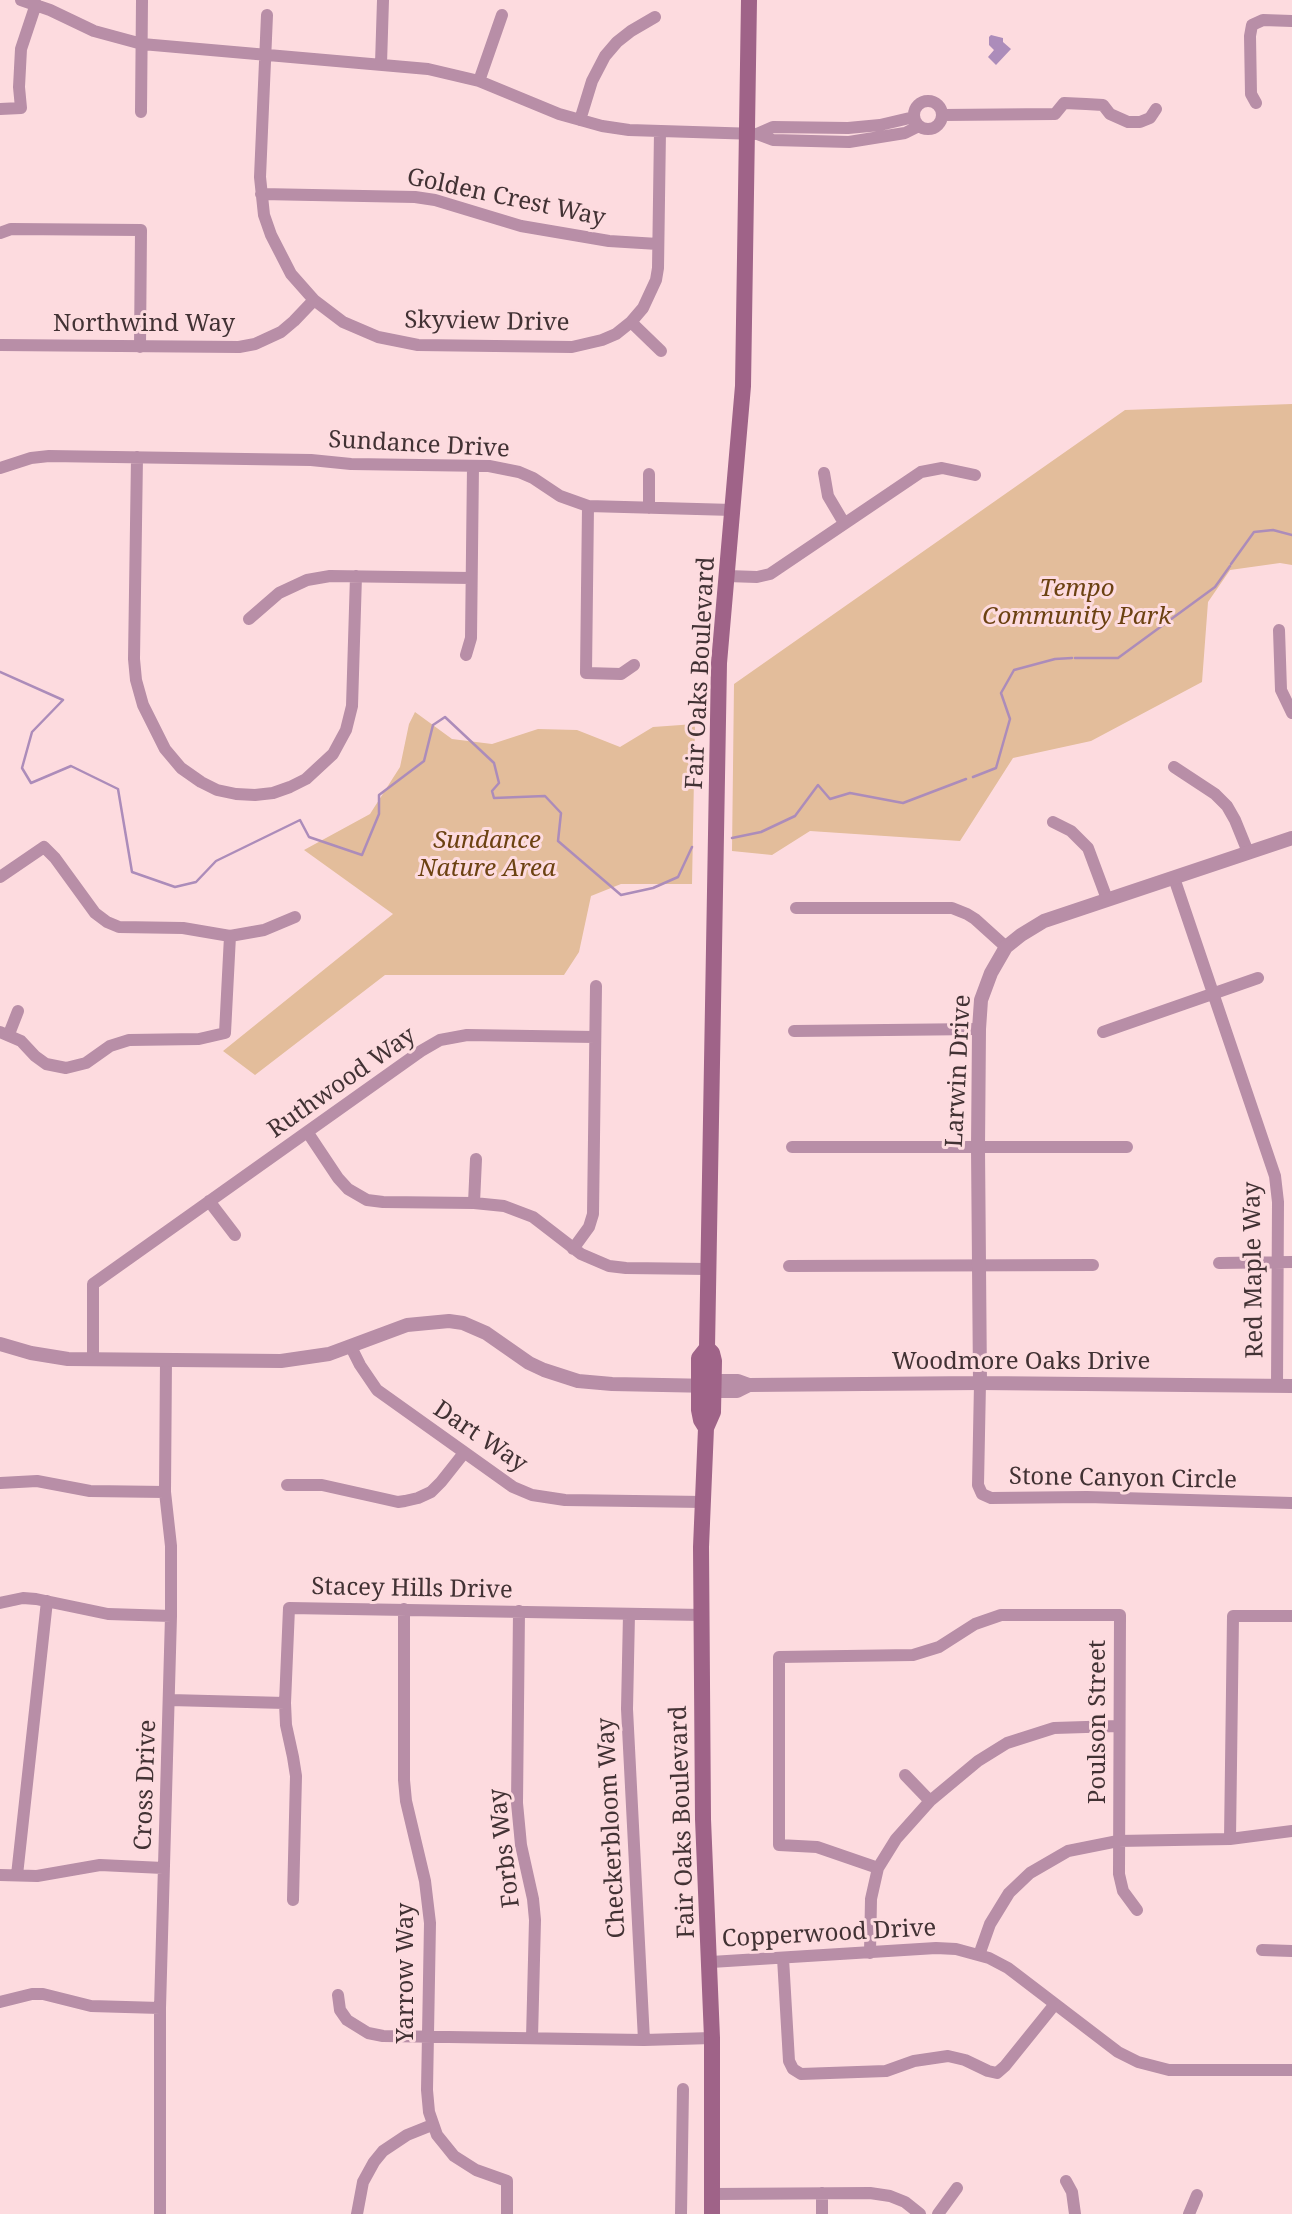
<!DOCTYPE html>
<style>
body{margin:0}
canvas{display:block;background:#fddbdf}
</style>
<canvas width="1292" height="2214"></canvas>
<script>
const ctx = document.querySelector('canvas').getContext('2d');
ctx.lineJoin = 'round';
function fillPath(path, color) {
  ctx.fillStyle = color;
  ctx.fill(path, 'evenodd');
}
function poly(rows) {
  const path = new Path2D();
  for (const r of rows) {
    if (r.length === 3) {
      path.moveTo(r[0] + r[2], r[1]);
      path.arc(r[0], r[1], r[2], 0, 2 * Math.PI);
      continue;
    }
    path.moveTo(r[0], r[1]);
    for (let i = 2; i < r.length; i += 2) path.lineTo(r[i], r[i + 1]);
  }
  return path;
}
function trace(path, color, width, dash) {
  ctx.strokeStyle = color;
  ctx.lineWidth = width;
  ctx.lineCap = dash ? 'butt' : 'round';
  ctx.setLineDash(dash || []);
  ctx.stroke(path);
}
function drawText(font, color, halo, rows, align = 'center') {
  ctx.font = font + ' "Noto Serif",serif';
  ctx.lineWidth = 6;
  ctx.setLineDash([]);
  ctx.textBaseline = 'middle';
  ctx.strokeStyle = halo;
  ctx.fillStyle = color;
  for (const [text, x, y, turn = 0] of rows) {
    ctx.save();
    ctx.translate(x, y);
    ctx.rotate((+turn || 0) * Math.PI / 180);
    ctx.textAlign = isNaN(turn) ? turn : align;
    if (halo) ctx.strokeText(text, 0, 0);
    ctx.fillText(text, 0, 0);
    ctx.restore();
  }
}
const green = poly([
 [1292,404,1292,565,1280,563,1230,570,1208,602,1202,682,1091,741,1013,758,960,841,810,831,772,855,732,851,734,684,1125,410],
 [415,712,452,739,492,744,538,729,577,730,620,747,653,727,695,724,692,884,621,884,591,896,579,952,564,975,385,975,255,1075,223,1051,393,914,304,850,370,814,400,767,409,724]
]);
const water = poly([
 [991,35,1003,38,1003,42,1011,49,996,65,988,57,994,50,989,45,989,37]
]);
const stream = poly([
 [1231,564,1254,532,1273,530,1292,535],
 [1075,658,1118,658,1215,587,1230,566],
 [0,672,63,700,32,732,22,768,31,783,71,766,118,789,132,872,175,887,196,882,216,861,300,820,309,837,362,855,379,814,379,795,424,761,433,725,445,717,494,763,499,783,492,791,494,798,545,796,561,813,558,841,621,895,653,888,678,877,692,847],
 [973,777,996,768,1010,719,1001,693,1014,670,1055,659,1072,658],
 [732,838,761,832,795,816,818,785,830,799,850,793,903,803,966,779]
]);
const minor = poly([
 [21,0,50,10,94,31,142,44,428,69,479,81,559,114,602,126,629,130,757,134],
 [267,15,260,177,264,215,271,235,291,274,314,300,343,322,378,337,418,345,572,347,602,340,616,334,631,322,643,308,656,280,658,268,660,131],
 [381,64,383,0],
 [479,81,502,15],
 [928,115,14],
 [1256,103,1251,94,1250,36,1252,25,1263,20,1292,21],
 [0,109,21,108,19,87,21,49,36,4],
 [141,112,142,0],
 [942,115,1055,114,1064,103,1086,104,1103,105,1110,114,1128,122,1140,122,1150,118,1156,109],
 [914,117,880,125,848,128,773,127,757,134,773,140,849,142,905,133,919,126],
 [580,120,592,81,605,56,617,42,631,31,655,17],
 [261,194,415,197,435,200,521,226,609,241,658,244],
 [0,233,11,229,141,230,140,347],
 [631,322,661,351],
 [0,345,239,347,255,344,281,332,294,321,314,300],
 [137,457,134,659,136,680,143,705,165,749,181,768,201,782,217,790,236,794,255,795,273,793,290,787,306,779,333,754,346,730,352,706,356,576],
 [0,468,31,458,49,456,311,460,351,464,489,466,519,472,533,478,560,496,588,506,733,510],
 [824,473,828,496,844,523],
 [649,474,649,508],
 [588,506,586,673,621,674,634,665],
 [727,576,757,577,770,574,921,472,942,468,975,475],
 [249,619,279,593,307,580,330,576,471,578],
 [1279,630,1281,690,1292,713],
 [466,655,471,638,473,466],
 [1174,767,1215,794,1227,806,1235,820,1248,852],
 [1053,822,1071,831,1088,848,1107,899],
 [0,877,44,847,55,858,95,913,107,922,119,927,183,928,230,936,264,930,295,917],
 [1174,878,1275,1176,1278,1202,1277,1386],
 [796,908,952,908,967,914,975,919,1006,947],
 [794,1031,979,1029],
 [0,1032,21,1041,35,1056,46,1064,66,1068,86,1063,110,1046,129,1040,199,1039,225,1033,230,936],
 [1103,1032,1258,978],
 [9,1034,18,1011],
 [308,1133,338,1178,348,1189,367,1200,383,1202,474,1203,504,1206,533,1217,581,1254,609,1266,626,1268,708,1269],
 [792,1147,1127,1147],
 [209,1201,235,1235],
 [474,1203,476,1159],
 [573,1249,589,1227,593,1214,596,986],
 [1219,1263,1292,1262],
 [789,1266,1093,1265],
 [351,1347,360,1365,377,1390,513,1487,532,1495,565,1500,703,1502],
 [93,1360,93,1284,421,1051,440,1040,467,1035,595,1037],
 [980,1383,978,1485,982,1494,991,1498,1087,1497,1292,1503],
 [0,1483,37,1481,90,1491,165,1492],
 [287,1485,322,1485,398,1502,405,1501,418,1498,431,1492,441,1482,464,1453],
 [0,1603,23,1598,36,1599,108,1614,171,1616],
 [404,1609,404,1780,406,1801,425,1881,430,1923,427,2090,429,2112,437,2135,454,2156,476,2170,507,2181,507,2214],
 [519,1611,517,1803,521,1845,533,1899,535,1920,532,2038],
 [629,1614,627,1709,644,2040],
 [170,1700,285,1703],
 [905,1775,930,1801],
 [1230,1839,1233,1616,1292,1616],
 [878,1868,817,1847,779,1845,779,1657,913,1655,939,1647,975,1624,1001,1615,1120,1615,1119,1874,1123,1891,1137,1910],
 [0,1875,37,1876,100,1865,163,1868],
 [17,1875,47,1601],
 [293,1900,296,1776,293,1757,286,1725,285,1703,289,1608,703,1615],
 [1262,1950,1292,1951],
 [870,1953,871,1899,878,1868,896,1839,930,1801,978,1761,1007,1743,1054,1728,1118,1726],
 [979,1955,990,1924,1009,1893,1030,1873,1068,1851,1118,1841,1230,1839,1292,1831],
 [783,1958,789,2061,793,2069,801,2074,886,2071,914,2061,948,2056,965,2060,988,2071,997,2073,1005,2066,1055,2004],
 [711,1962,936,1948,956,1949,989,1958,1008,1968,1118,2052,1138,2062,1169,2070,1292,2070],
 [338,1995,340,2010,347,2020,368,2033,383,2036,644,2040,712,2038],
 [0,2002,32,1994,43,1994,91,2006,160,2008],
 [1066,2181,1072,2192,1075,2214],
 [713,2194,870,2193,890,2196,905,2202,920,2214],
 [160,2214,160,2008,171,1616,171,1546,165,1492,166,1359],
 [357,2214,363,2182,374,2162,383,2151,407,2135,432,2125],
 [681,2214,683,2089],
 [822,2214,822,2193],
 [938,2214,957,2188],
 [1189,2214,1197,2195]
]);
const tertiary = poly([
 [0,1344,31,1353,68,1359,281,1361,329,1354,407,1325,449,1321,463,1323,486,1333,529,1363,544,1370,578,1381,612,1384,713,1386,720,1391,737,1391,749,1385],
 [980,1383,978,1148,979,1029,981,1000,991,973,1006,947,1021,935,1044,921,1292,838],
 [713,1386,722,1381,738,1381,749,1385,980,1383,1292,1386]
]);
const secondary = poly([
 [706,1428,701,1420,699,1410,699,1358,707,1348],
 [712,2214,712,2038,703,1819,701,1547,706,1428,713,1412,714,1361,712,1353,707,1348,719,663,743,386,749,0]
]);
const streetNames = [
 ["Golden Crest Way",506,198,12],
 ["Skyview Drive",487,322,1],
 ["Northwind Way",144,324],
 ["Sundance Drive",419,445,3],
 ["Fair Oaks Boulevard",701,673,-87],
 ["Larwin Drive",959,1071,-87],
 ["Ruthwood Way",342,1083,-35],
 ["Red Maple Way",1254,1270,-91],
 ["Woodmore Oaks Drive",1021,1362],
 ["Dart Way",480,1437,34],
 ["Stone Canyon Circle",1123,1479,1],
 ["Stacey Hills Drive",412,1589,1],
 ["Poulson Street",1098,1722,-90],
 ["Cross Drive",146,1785,-88],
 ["Fair Oaks Boulevard",683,1822,-92],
 ["Checkerbloom Way",612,1828,-93],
 ["Forbs Way",505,1848,-97],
 ["Copperwood Drive",829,1934,-3],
 ["Yarrow Way",406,1973,-90]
];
const parkNames = [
 ["Tempo",1077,589],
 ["Community Park",1077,617],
 ["Sundance",487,841],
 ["Nature Area",487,869]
];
fillPath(green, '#e3bd9b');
fillPath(water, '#ac8cba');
trace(stream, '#ac8cba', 2.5);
trace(minor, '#b88ea7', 12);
trace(tertiary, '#b88ea7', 14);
trace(secondary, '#9f6388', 16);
drawText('24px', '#423234', '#fddbdf', streetNames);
drawText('italic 24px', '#6c4212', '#fddbdf', parkNames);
</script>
